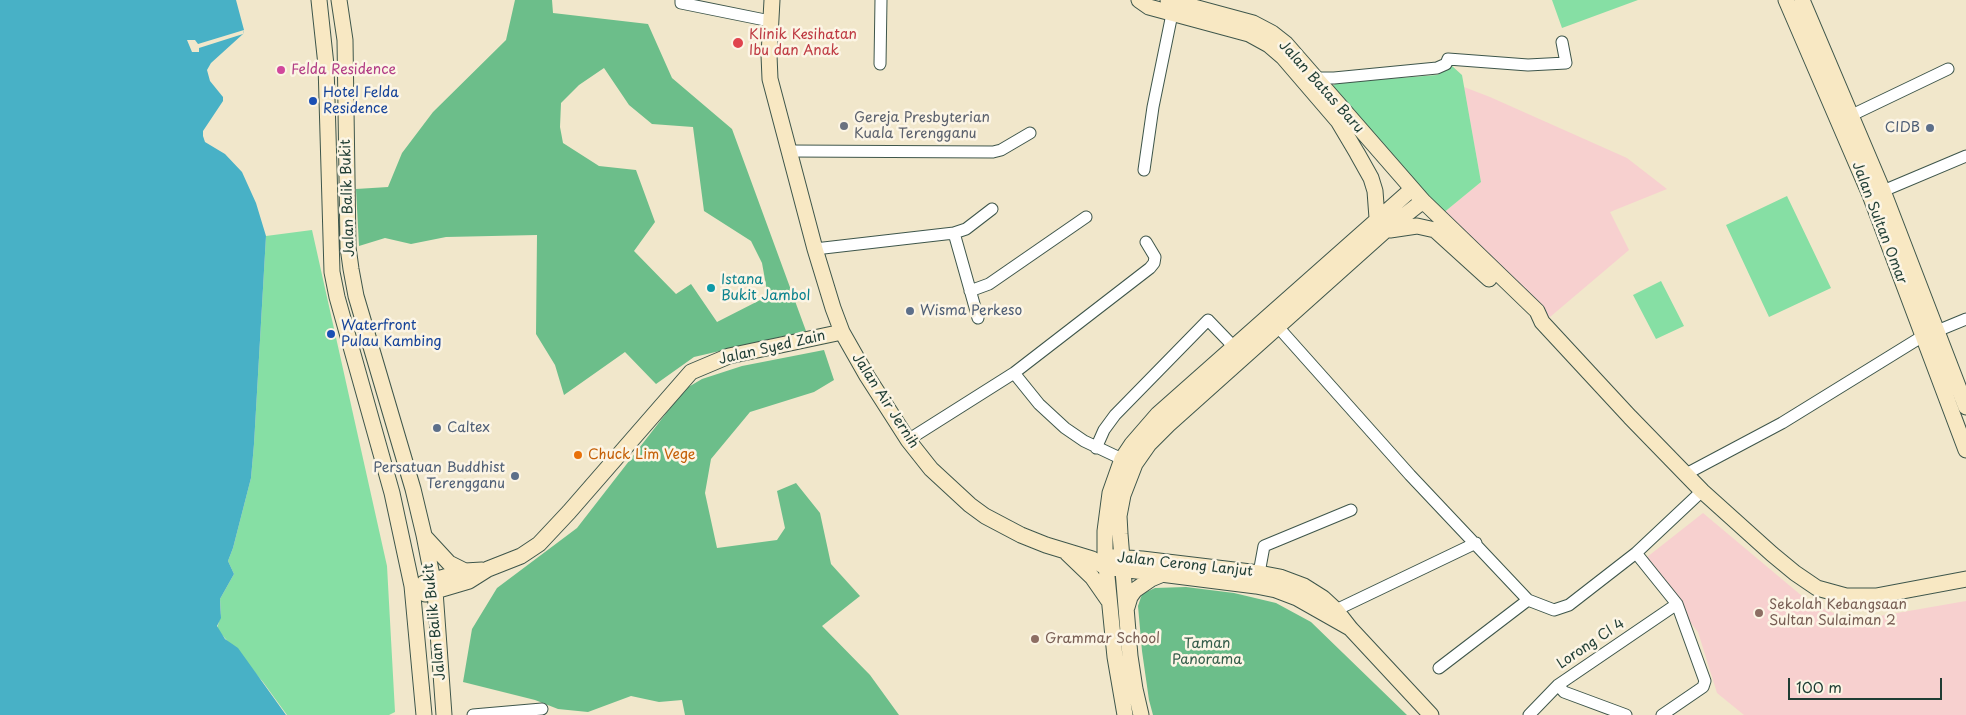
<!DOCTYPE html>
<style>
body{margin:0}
#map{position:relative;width:1966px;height:715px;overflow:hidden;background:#f1e7cb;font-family:"Playpen Sans",sans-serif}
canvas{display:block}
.scale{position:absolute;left:1788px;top:678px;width:154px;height:22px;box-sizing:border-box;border:2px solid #1f3d34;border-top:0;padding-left:6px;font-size:15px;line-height:18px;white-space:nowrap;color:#1f3d34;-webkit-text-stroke:4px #fcf5e5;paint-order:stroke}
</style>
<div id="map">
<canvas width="1966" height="715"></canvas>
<div class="scale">100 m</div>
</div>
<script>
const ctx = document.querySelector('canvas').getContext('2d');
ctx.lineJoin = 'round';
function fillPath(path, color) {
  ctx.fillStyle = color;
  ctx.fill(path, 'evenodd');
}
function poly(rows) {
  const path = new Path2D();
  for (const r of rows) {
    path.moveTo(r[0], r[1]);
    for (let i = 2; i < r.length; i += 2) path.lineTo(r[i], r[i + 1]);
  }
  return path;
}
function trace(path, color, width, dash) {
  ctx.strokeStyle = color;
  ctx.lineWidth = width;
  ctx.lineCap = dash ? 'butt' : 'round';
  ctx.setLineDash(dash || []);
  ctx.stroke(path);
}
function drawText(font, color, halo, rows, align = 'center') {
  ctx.font = font + ' "Playpen Sans",sans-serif';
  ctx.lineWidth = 5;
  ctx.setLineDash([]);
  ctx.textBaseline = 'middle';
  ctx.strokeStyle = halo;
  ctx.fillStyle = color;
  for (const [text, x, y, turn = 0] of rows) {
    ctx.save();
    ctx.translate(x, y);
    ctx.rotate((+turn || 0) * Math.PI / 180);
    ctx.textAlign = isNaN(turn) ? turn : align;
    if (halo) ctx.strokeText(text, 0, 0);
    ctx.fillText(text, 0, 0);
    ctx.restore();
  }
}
const built = poly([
 [1464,87,1490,97,1627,158,1667,189,1610,212,1629,250,1550,317,1442,214,1481,182],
 [1703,513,1808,601,1851,621,1966,601,1966,715,1744,715,1717,693,1698,632,1642,561]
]);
const green = poly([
 [1552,0,1638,0,1562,28],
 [1452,66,1462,75,1481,182,1442,214,1329,88,1337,83,1437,75],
 [1787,196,1831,288,1769,317,1726,225],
 [312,230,387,566,395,712,389,715,287,715,263,682,217,629,221,614,220,599,234,574,228,561,233,548,251,478,254,444,266,236],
 [1661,281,1684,326,1656,339,1633,295]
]);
const forest = poly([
 [515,0,552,0,553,13,648,24,672,78,732,129,806,331,694,357,656,384,625,352,564,395,555,365,536,334,537,235,446,237,411,244,385,238,359,246,356,189,388,187,402,153,433,112,506,40],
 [604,68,629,105,652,124,693,127,704,211,751,241,762,263,768,296,717,322,691,284,676,294,634,251,655,222,636,170,599,166,563,143,560,127,561,103,579,85],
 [824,350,834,380,814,392,750,412,711,459,705,493,717,548,777,540,785,528,777,491,796,483,820,513,831,564,860,596,822,626,870,675,899,715,685,715,682,700,659,702,631,696,588,712,558,709,535,700,463,682,472,629,497,588,577,528,685,389,702,379,742,366],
 [1186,587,1234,593,1276,603,1311,622,1407,715,1153,715,1149,700,1142,651,1138,606,1142,594,1155,588]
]);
const water = poly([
 [0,0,236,0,244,30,243,34,211,63,207,70,210,81,223,97,223,101,203,131,203,136,205,142,225,154,242,172,256,203,266,236,254,444,251,478,233,548,228,561,234,574,220,599,221,618,217,626,225,639,238,648,286,715,0,715]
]);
const pier = poly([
 [244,30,243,34,199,48,199,52,192,52,187,40,195,40,198,44]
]);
const street = poly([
 [681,0,681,3,770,21],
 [880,64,881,0],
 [1316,78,1334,78,1437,68,1446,64,1448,59,1528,65,1566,63,1562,42],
 [1852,115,1948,69],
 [789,151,993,152,1001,150,1030,133],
 [1144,170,1153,107,1172,14],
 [1883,191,1966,156],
 [954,233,978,318],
 [815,249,954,233,966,229,992,209],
 [970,291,989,284,1086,217],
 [1278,327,1410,475,1528,600,1439,668],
 [1937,331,1966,319],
 [1014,373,1039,404,1065,428,1084,441,1122,459],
 [908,440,1014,373,1150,268,1154,263,1155,257,1146,242],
 [1096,448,1104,430,1115,415,1208,320,1234,347],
 [1686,474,1782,423,1923,336],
 [1636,553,1677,604,1705,681,1703,687,1662,715],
 [1259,573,1264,546,1351,510],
 [1528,600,1554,610,1569,605,1636,553,1702,491],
 [1336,610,1476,543],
 [1558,685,1564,692,1626,715],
 [473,715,542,709],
 [1529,715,1558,685,1677,604]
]);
const secondary = poly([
 [319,0,326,65,332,272,337,297,392,493,412,586,424,715],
 [339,0,345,40,348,247,351,269,356,296,413,489,424,535,435,591,444,715],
 [772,0,769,55,770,79,815,249,833,308,842,332,867,376,908,440,931,469,970,505,985,516,1021,535,1046,545,1092,559,1105,567,1256,586,1276,590,1297,598,1350,628],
 [1139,0,1149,7,1249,34,1269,45,1283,57,1338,121,1357,153,1371,178,1375,191,1377,218],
 [1168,0,1253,23,1272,33,1286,44,1423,201,1537,311,1542,322,1630,417,1702,491,1772,554,1795,573,1817,588,1846,596,1876,596,1966,579],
 [1786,0,1870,195,1966,450],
 [1802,0,1883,191,1966,407],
 [1390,230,1417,226,1435,230,1489,279],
 [425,537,449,563,465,571],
 [1067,553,1092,577,1108,600],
 [1113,557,1142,559,1259,573,1280,577,1304,586,1323,598,1336,610,1350,628,1431,715],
 [424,583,465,571,482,570],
 [425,594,469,581,488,569,521,556,539,544,569,512,691,372,729,356,842,332],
 [1127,607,1130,597,1135,590,1151,579,1163,574],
 [1125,715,1115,657,1105,556,1105,531,1110,493,1122,459,1132,444,1158,414,1412,189],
 [1141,715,1135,689,1130,656,1120,534,1119,516,1123,495,1135,464,1149,444,1168,425,1386,230,1423,201]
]);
const markers = [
 [738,43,6,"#e0444e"],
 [281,70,5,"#d1479c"],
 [313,101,5,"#1a4fb4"],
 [844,126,5,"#6b7280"],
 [1930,128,5,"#5c6f8a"],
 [711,288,5,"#0f9aa8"],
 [910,311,5,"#5c6f8a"],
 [331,334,5,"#1a4fb4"],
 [437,428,5,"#5c6f8a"],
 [578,455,5,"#e8710a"],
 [515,476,5,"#5c6f8a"],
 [1759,613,5,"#8d6e63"],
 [1035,639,5,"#8d6e63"]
];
const healthNames = [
 ["Klinik Kesihatan",749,35],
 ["Ibu dan Anak",749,51]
];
const hotelNames = [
 ["Felda Residence",291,70]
];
const streetNames = [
 ["Jalan Batas Baru",1321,87,48],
 ["Jalan Balik Bukit",348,198,-92],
 ["Jalan Sultan Omar",1879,223,69],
 ["Jalan Syed Zain",772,348,-13],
 ["Jalan Air Jernih",885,401,57],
 ["Jalan Cerong Lanjut",1185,565,6],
 ["Jalan Balik Bukit",435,622,-96],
 ["Lorong Cl 4",1591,644,-34]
];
const transitNames = [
 ["Hotel Felda",323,93],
 ["Residence",323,109],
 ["Waterfront",341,326],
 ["Pulau Kambing",341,342]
];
const worshipNames = [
 ["Gereja Presbyterian",854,118],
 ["Kuala Terengganu",854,134]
];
const serviceNames = [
 ["CIDB",1920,128],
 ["Wisma Perkeso",920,311,"left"],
 ["Caltex",447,428,"left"],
 ["Persatuan Buddhist",505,468],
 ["Terengganu",505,484]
];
const cultureNames = [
 ["Istana",721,280],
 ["Bukit Jambol",721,296]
];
const foodNames = [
 ["Chuck Lim Vege",588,455]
];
const educationNames = [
 ["Sekolah Kebangsaan",1769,605],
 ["Sultan Sulaiman 2",1769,621],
 ["Grammar School",1045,639]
];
const parkNames = [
 ["Taman",1207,644],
 ["Panorama",1207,660]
];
fillPath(built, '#f7d0cf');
fillPath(green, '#86dfa4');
fillPath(forest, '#6cbe8a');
fillPath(water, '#48b1c6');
fillPath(pier, '#f1e7cb');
trace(street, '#3e564b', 13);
trace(secondary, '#3e564b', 17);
trace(street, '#fff', 11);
trace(secondary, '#f8e8c3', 15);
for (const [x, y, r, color] of markers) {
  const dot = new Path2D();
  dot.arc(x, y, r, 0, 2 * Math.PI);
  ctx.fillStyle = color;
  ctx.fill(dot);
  trace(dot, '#fcf5e5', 2);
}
drawText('14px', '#be3a42', '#fcf5e5', healthNames, 'left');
drawText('14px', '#b23c85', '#fcf5e5', hotelNames, 'left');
drawText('14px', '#1f3d34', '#fcf5e5', streetNames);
drawText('14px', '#164399', '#fcf5e5', transitNames, 'left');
drawText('14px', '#5b616d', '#fcf5e5', worshipNames, 'left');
drawText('14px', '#4e5e75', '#fcf5e5', serviceNames, 'right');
drawText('14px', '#0d838f', '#fcf5e5', cultureNames, 'left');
drawText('14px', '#c56008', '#fcf5e5', foodNames, 'left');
drawText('14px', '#785e54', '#fcf5e5', educationNames, 'left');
drawText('14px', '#345d4a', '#fcf5e5', parkNames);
</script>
